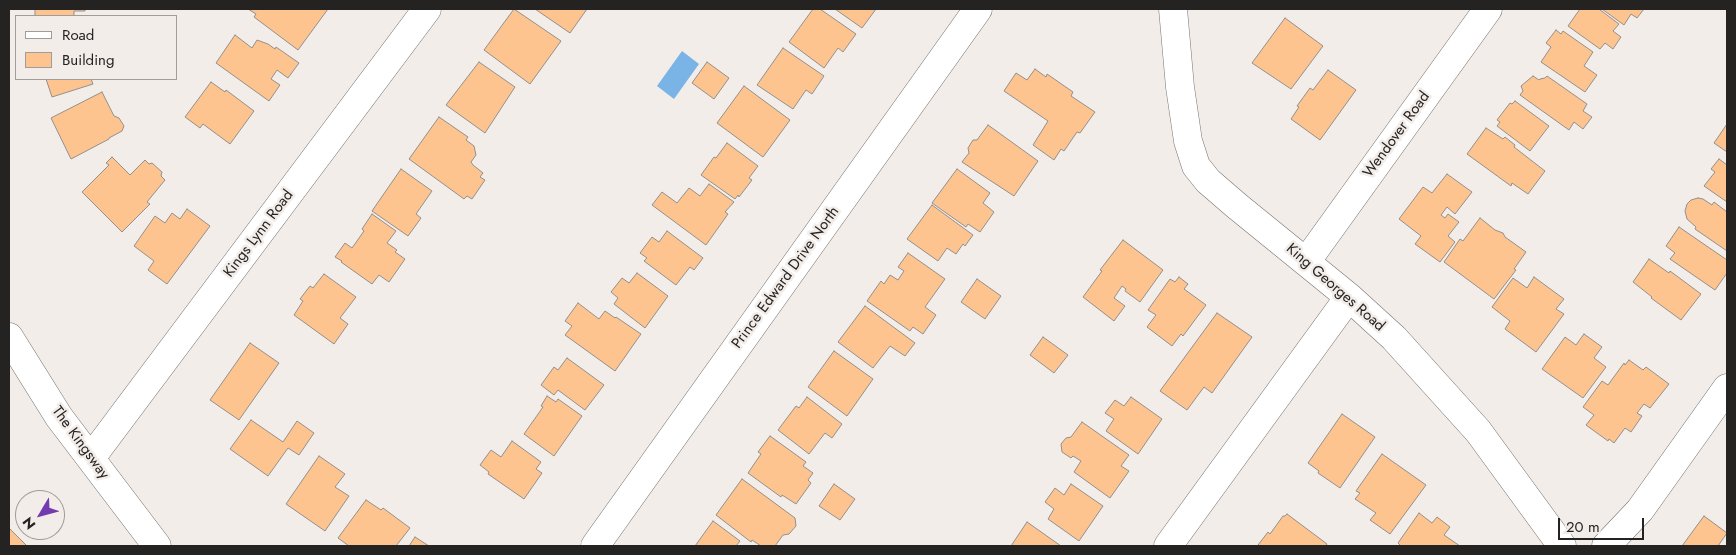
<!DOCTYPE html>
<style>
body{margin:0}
#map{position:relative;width:1736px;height:555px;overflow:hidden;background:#f2ede9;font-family:Jost,sans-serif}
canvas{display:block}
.frame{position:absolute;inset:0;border:10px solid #252322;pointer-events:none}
.legend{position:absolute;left:15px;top:15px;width:162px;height:65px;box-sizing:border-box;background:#f2ede9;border:1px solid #a09c99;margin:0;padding:6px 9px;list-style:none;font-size:15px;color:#252322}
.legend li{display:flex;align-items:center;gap:10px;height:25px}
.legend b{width:25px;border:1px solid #a09c99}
.north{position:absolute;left:15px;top:490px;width:50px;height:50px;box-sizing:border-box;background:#f2ede9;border:1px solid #a09c99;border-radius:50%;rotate:233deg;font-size:14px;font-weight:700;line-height:20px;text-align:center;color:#252322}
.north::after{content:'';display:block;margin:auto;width:18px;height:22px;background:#743ab0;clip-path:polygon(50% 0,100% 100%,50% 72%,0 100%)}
.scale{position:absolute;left:1558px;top:518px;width:86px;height:22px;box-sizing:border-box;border:2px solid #252322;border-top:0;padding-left:6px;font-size:15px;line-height:18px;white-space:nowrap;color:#252322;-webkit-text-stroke:4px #f2ede9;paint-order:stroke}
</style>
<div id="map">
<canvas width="1736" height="555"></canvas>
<div class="frame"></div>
<ul class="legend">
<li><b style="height:6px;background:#fff"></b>Road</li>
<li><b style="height:14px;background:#fec48f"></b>Building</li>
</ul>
<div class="north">N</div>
<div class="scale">20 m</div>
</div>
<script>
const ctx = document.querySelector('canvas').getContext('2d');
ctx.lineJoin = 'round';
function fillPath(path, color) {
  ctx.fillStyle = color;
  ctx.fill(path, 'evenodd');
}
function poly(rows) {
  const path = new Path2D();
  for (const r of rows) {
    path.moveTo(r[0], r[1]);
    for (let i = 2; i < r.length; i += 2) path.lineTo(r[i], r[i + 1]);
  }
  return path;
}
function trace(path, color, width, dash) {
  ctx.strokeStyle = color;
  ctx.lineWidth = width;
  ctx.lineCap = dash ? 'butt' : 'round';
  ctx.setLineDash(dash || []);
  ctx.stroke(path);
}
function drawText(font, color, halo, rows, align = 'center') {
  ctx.font = font + ' Jost,sans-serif';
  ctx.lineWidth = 5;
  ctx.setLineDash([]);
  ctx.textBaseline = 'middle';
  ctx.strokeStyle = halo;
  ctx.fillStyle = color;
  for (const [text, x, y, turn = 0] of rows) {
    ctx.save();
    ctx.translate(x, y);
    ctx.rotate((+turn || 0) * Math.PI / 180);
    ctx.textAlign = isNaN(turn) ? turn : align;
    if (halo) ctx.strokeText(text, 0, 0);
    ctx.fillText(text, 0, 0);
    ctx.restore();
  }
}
const water = poly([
 [682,51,699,64,674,99,657,86]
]);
const building = poly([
 [35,9,85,9,85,11,74,11,74,16,35,16,35,9],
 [248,9,328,9,298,50,254,17,256,14,248,9],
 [514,9,561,41,530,84,484,50,514,9],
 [535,9,587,9,570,33,535,9],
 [813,9,820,9,856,34,843,52,838,48,824,68,789,42,813,9],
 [835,9,876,9,862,28,835,9],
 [1580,9,1599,9,1619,24,1613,31,1621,37,1613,49,1605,43,1600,49,1568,26,1580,9],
 [1602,9,1644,9,1637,18,1631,14,1624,25,1602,9],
 [1285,18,1323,46,1291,89,1252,63,1285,18],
 [1556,30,1561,34,1563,31,1593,52,1584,66,1597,75,1585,92,1541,62,1551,47,1546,43,1556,30],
 [235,35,252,48,257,40,268,44,275,49,276,47,299,63,288,78,277,70,271,79,280,85,269,101,216,63,235,35],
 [783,48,824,76,812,94,806,90,793,109,757,85,783,48],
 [479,62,515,87,485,133,446,105,479,62],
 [707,62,729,78,714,99,692,83,707,62],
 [1035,69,1046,77,1047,74,1073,92,1071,96,1095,112,1080,133,1077,132,1064,151,1061,149,1054,160,1033,145,1048,121,1004,91,1016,73,1027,80,1035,69],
 [1328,70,1356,90,1320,140,1291,119,1299,107,1297,106,1310,88,1313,90,1328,70],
 [1533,76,1539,80,1540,79,1545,78,1547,76,1587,104,1583,111,1592,117,1583,129,1574,122,1569,130,1520,95,1523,91,1521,86,1533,76],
 [46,79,91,79,93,84,52,97,46,79],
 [211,82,225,92,226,90,254,111,230,144,203,124,200,128,185,117,211,82],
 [744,86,790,120,763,157,717,123,744,86],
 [102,92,114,116,119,118,124,126,122,131,109,138,109,139,71,159,51,118,102,92],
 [1515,101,1549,126,1530,151,1497,126,1500,122,1497,120,1510,103,1512,104,1515,101],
 [439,117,468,137,466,140,474,146,476,155,471,162,473,165,483,173,480,177,485,180,472,199,467,196,464,199,409,159,439,117],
 [1727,124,1727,152,1714,143,1727,124],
 [988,125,1038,161,1014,196,962,162,969,153,968,148,973,140,977,140,988,125],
 [1486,128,1503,139,1505,137,1515,145,1514,147,1545,171,1528,194,1512,183,1511,186,1467,154,1486,128],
 [727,143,758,166,749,178,752,180,739,197,738,195,735,199,701,175,714,157,716,158,727,143],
 [112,157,130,175,145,160,149,164,152,163,162,172,161,176,165,180,147,202,150,204,122,232,82,192,109,165,106,163,112,157],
 [1719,159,1727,165,1727,202,1704,186,1715,172,1711,169,1719,159],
 [401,169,432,191,416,214,421,218,408,236,372,211,401,169],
 [957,169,990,193,983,203,994,212,980,232,968,224,966,227,932,203,957,169],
 [1447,174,1472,192,1455,214,1447,207,1441,215,1445,218,1448,214,1459,222,1448,236,1455,242,1440,262,1415,244,1421,236,1399,219,1423,187,1432,193,1447,174],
 [709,184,734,202,725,212,728,214,706,245,652,205,662,192,677,203,689,188,700,196,709,184],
 [1698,198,1703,199,1712,205,1714,202,1727,212,1727,251,1695,229,1696,227,1687,219,1685,211,1687,204,1691,200,1698,198],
 [932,205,973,235,965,246,963,244,956,254,947,248,938,261,907,239,932,205],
 [187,209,210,226,167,284,148,270,154,261,134,246,155,216,165,223,172,213,180,219,187,209],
 [372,214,396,231,387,243,397,250,395,252,405,259,389,282,379,275,372,284,341,262,342,261,335,257,345,243,352,248,364,231,362,229,372,214],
 [1480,218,1495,230,1503,233,1505,237,1526,252,1514,269,1516,270,1494,299,1444,262,1460,239,1463,241,1480,218],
 [1679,227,1727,260,1727,273,1715,290,1670,259,1675,253,1666,246,1679,227],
 [667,231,703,258,694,270,690,267,676,285,644,261,647,258,640,253,652,237,659,242,667,231],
 [1123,240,1163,270,1140,302,1125,291,1126,289,1122,286,1114,298,1125,306,1114,321,1083,297,1102,271,1100,270,1123,240],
 [908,253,945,279,925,307,936,315,923,334,913,327,910,331,867,301,881,281,884,284,890,275,898,280,904,271,898,267,908,253],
 [1649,259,1669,273,1670,271,1701,294,1681,320,1651,298,1652,297,1633,282,1649,259],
 [637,273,668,296,645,328,614,304,618,298,611,292,622,278,629,283,637,273],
 [324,274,356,297,340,318,348,324,334,344,294,315,303,301,300,299,310,286,313,288,324,274],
 [1179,277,1188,284,1184,289,1206,305,1183,336,1181,334,1172,346,1147,327,1156,315,1148,310,1170,279,1175,282,1179,277],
 [1534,277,1564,299,1556,309,1564,314,1536,352,1505,329,1510,321,1492,307,1513,278,1527,288,1534,277],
 [977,279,1001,296,985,319,961,302,977,279],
 [578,303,599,319,605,311,615,318,616,317,641,334,615,371,565,335,572,326,565,321,578,303],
 [865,306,915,343,905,356,890,346,873,368,838,342,865,306],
 [1217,313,1252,337,1212,393,1204,387,1187,410,1160,391,1217,313],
 [1584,334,1602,347,1594,358,1606,367,1583,398,1542,369,1565,337,1576,345,1584,334],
 [1043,337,1068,355,1054,373,1030,355,1043,337],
 [250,343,279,363,239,420,210,400,250,343],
 [834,351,873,379,847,416,808,387,834,351],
 [567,358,604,385,585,410,558,390,554,395,541,385,554,367,558,370,567,358],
 [1629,360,1643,370,1646,367,1669,384,1650,408,1644,404,1637,413,1642,416,1631,432,1625,428,1614,443,1609,439,1608,441,1586,425,1594,415,1583,407,1602,381,1608,385,1624,363,1625,365,1629,360],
 [547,396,556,402,558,399,582,416,554,456,524,434,543,407,541,406,547,396],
 [807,397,842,424,832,438,825,433,809,454,778,430,796,406,799,408,807,397],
 [1131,397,1162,419,1138,454,1106,431,1114,419,1105,413,1115,400,1124,406,1131,397],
 [1342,414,1375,437,1340,488,1318,473,1319,471,1308,463,1342,414],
 [251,420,283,442,297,421,314,433,299,455,288,448,268,476,230,449,251,420],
 [1082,422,1129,455,1121,466,1129,471,1110,498,1074,472,1081,461,1073,456,1071,458,1062,452,1061,444,1066,438,1071,437,1082,422],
 [770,436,806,462,803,466,813,473,808,480,811,483,796,504,782,495,781,497,748,473,761,454,758,452,770,436],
 [512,441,541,462,536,469,542,473,524,499,488,474,489,472,480,465,491,450,501,457,512,441],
 [1382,454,1426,485,1390,534,1370,520,1376,513,1355,499,1360,493,1356,491,1382,454],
 [319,456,345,474,335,487,349,496,325,531,286,504,319,456],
 [742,479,795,518,796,526,789,534,783,535,775,546,761,546,752,540,751,542,716,515,742,479],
 [834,484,855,499,840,520,819,506,834,484],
 [1071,484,1103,506,1079,541,1048,519,1054,509,1045,502,1055,488,1064,495,1071,484],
 [366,500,381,510,383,508,410,528,396,546,349,546,338,538,366,500],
 [1419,513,1432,523,1437,517,1450,527,1444,535,1460,546,1401,546,1398,543,1419,513],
 [1287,514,1327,544,1326,546,1261,546,1258,545,1268,532,1270,534,1283,516,1285,516,1287,514],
 [1704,516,1727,533,1718,546,1682,546,1704,516],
 [713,521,740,541,736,546,695,546,713,521],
 [1027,522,1061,546,1011,546,1027,522],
 [9,528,27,546,9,546,9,528],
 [415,537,429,546,409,546,415,537]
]);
const minor = poly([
 [1173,9,1180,87,1188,141,1196,166,1208,181,1237,206,1349,297,1394,338,1478,431,1562,546],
 [1306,262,1488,9],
 [91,458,427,9],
 [1168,546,1349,297],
 [1606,546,1640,510,1727,388]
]);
const tertiary = poly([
 [9,337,59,417,157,546],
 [595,546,978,9]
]);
const streetNames = [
 ["Wendover Road",1397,135,-54],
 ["Kings Lynn Road",259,234,-53],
 ["Prince Edward Drive North",786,278,-54],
 ["King Georges Road",1335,288,41],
 ["The Kingsway",80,443,54]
];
fillPath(water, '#7ab4e7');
fillPath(building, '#fec48f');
trace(building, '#938f8b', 1);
trace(minor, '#787370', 29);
trace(tertiary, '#787370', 29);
trace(minor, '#fff', 28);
trace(tertiary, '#fff', 28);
drawText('15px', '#252322', '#f2ede9', streetNames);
</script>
